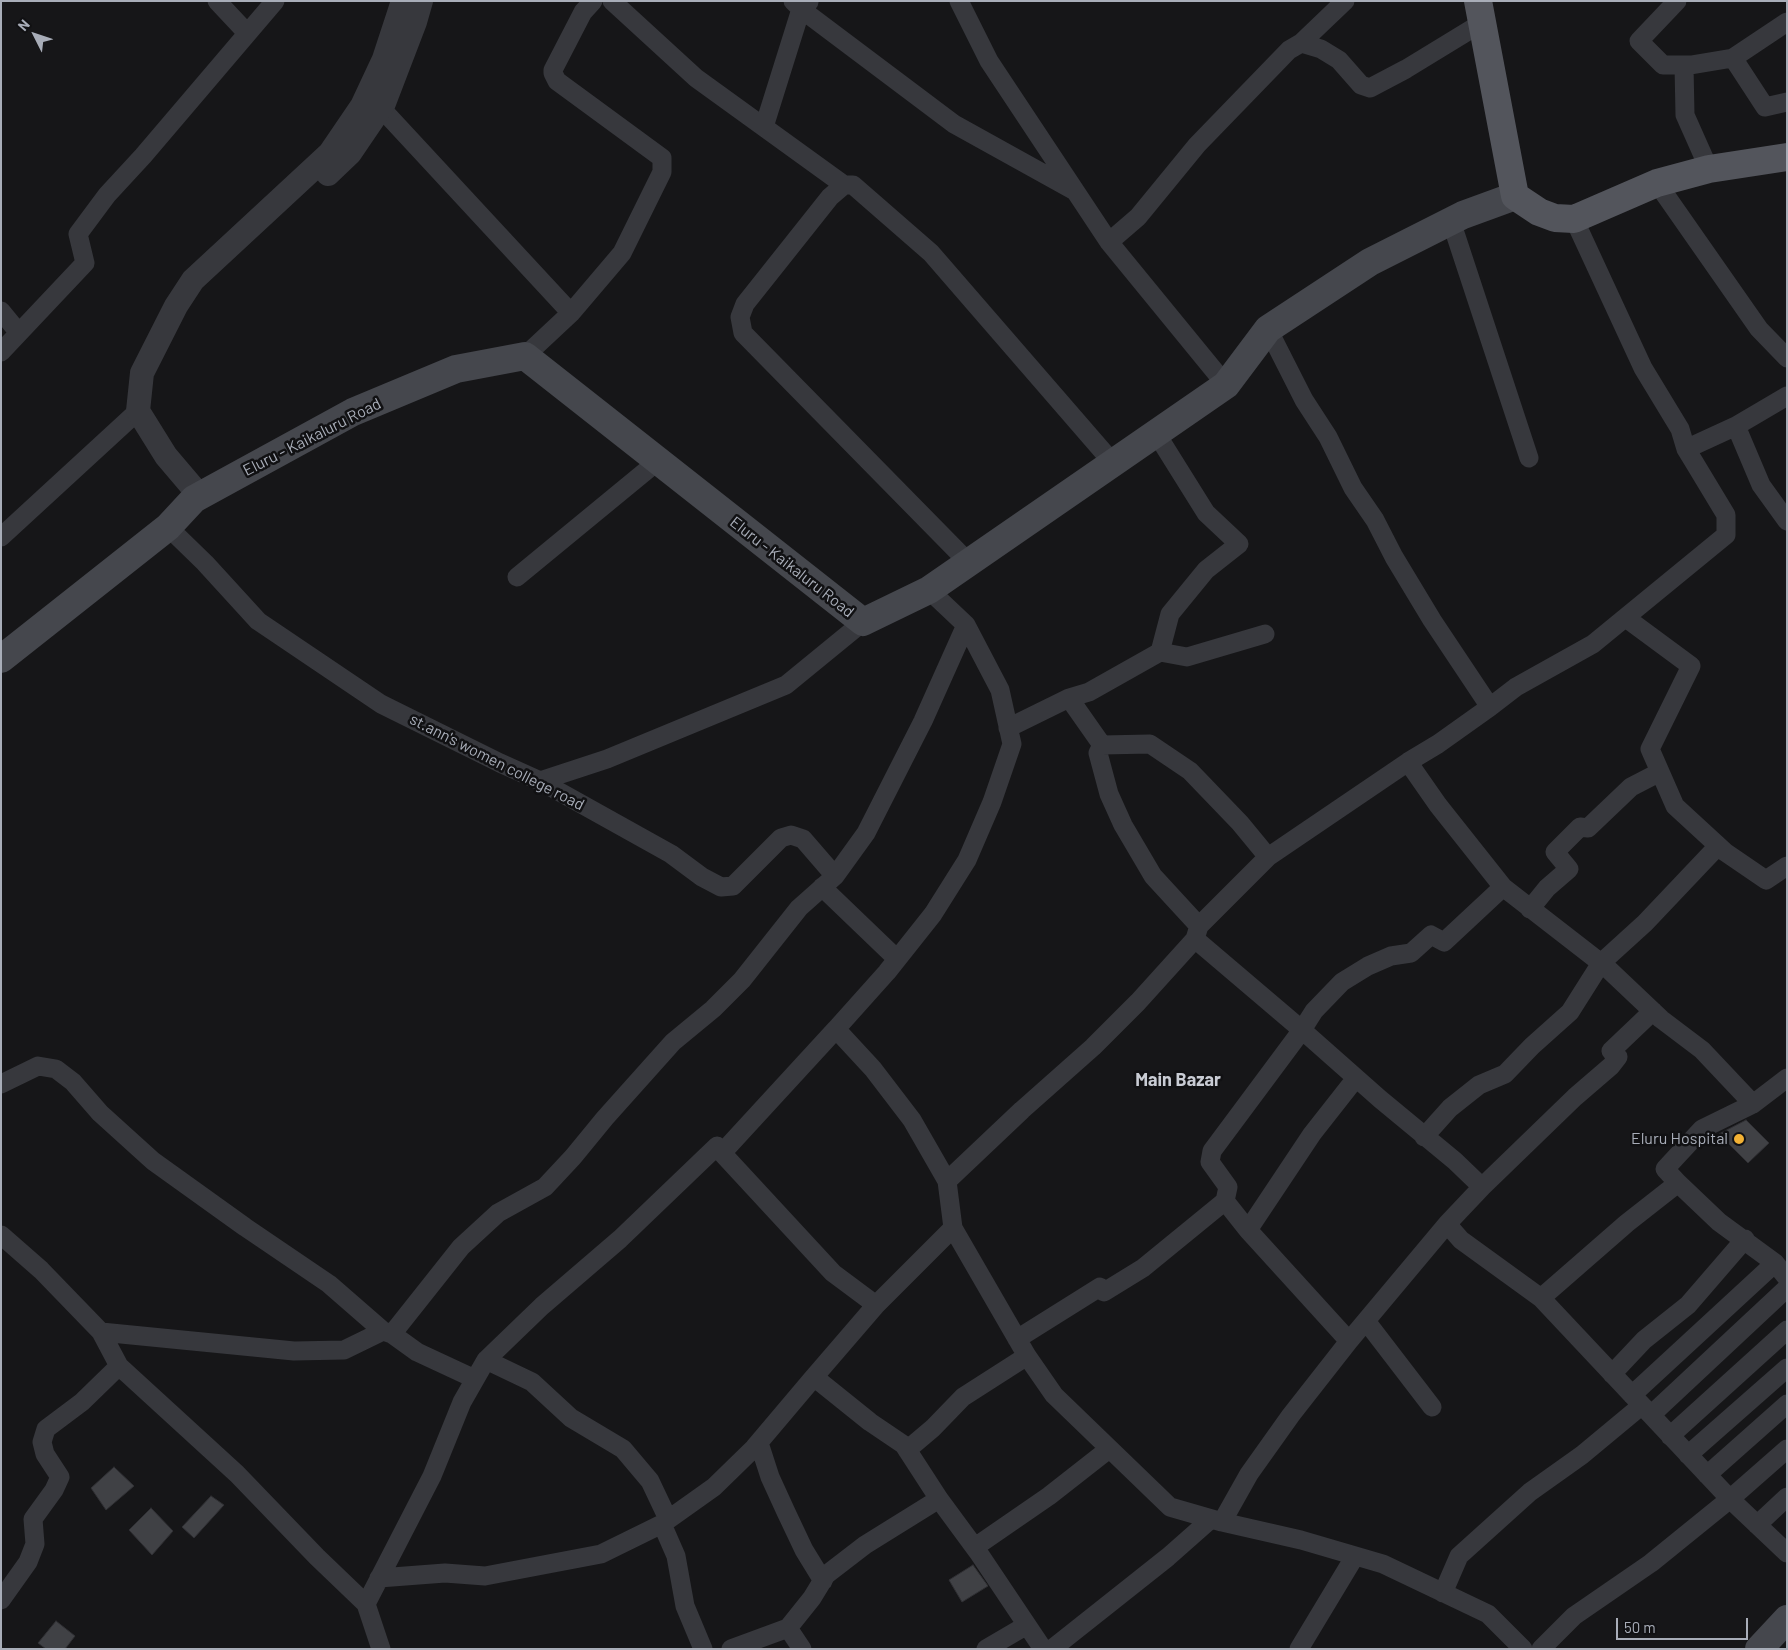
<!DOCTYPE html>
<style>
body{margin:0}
#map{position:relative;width:1788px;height:1650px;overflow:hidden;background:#161618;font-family:Barlow,sans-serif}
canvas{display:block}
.frame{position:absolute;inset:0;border:2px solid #a8adb8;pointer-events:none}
.north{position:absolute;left:10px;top:10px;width:50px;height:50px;-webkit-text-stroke:4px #111113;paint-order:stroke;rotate:311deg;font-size:14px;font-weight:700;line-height:20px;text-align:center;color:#a8adb8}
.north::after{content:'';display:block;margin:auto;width:18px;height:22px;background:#a8adb8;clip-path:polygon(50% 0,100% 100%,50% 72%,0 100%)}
.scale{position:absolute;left:1616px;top:1618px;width:132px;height:22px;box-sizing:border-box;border:2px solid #a8adb8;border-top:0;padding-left:6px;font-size:15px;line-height:18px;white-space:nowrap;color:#a8adb8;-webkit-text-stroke:4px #111113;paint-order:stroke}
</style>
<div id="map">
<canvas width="1788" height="1650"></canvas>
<div class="frame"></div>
<div class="north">N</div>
<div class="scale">50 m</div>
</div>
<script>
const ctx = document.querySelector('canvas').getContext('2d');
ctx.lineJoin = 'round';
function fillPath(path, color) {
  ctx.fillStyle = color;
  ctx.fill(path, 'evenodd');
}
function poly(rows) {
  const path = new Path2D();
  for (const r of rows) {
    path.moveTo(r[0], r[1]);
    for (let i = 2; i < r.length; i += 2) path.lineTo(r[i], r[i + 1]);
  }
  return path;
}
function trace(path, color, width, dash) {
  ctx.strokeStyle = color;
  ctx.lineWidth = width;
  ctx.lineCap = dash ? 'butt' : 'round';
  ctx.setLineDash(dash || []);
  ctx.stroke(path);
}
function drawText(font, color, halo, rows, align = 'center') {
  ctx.font = font + ' Barlow,sans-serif';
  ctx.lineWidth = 5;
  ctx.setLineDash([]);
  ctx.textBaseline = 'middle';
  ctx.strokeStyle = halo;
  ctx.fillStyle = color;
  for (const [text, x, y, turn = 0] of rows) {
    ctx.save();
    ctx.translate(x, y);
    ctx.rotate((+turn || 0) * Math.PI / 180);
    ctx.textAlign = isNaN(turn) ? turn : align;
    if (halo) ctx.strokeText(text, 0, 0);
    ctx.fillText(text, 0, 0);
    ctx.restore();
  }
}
const building = poly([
 [1746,1120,1769,1143,1748,1163,1719,1134,1746,1120],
 [114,1467,134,1486,106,1510,91,1488,114,1467],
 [211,1496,224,1505,194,1538,182,1527,211,1496],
 [151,1508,173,1531,152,1555,129,1530,151,1508],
 [973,1565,988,1586,962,1602,949,1580,973,1565],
 [56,1621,75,1636,65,1649,46,1649,38,1643,56,1621]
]);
const minor = poly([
 [217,1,247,33],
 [612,1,696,78,844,185],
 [793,1,801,9,954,124,1073,190],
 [959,1,989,61,1109,242,1226,385],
 [1677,1,1639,41,1663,65,1691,65,1733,58],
 [1787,22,1733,58,1765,107,1787,102],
 [1301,43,1345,1],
 [1684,65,1685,115,1709,169],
 [381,108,571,313,622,253,662,172,662,158,557,81,553,73,553,70,583,12,593,1],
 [764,127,801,9,809,2],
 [1657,183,1759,329,1787,358],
 [1451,221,1529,458],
 [1109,242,1138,217,1197,145,1289,50,1301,43,1321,49,1339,60,1361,85,1370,88,1406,69,1483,22],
 [1,311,19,333],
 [1268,329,1304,400,1328,437,1353,488,1375,520,1394,557,1432,620,1490,707,1516,687,1593,644,1726,535,1726,515,1694,462,1686,449,1680,429,1643,368,1574,219],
 [1,352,85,263,78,234,107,195,143,156,275,1],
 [525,356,571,313],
 [1787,396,1736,426,1761,485,1787,521],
 [1156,433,1206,513,1239,544,1206,570,1170,614,1160,652],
 [1686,449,1736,426],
 [168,527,205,563,258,621,381,704,500,763,540,781,671,854,702,877,721,887,733,886,781,838,791,835,803,839,835,876],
 [1,537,138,411],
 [969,563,743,333,740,317,745,304,830,197,844,185,853,185,931,253,1113,463],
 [517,577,658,461],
 [929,590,966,625,1000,690,1012,744,992,802,967,860,933,914,887,972,836,1029,873,1069,912,1120,947,1181,1022,1110,1093,1047,1138,1002,1195,939],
 [1626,618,1691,666,1650,749,1675,806,1725,852,1766,880,1787,866],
 [1069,698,1102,745],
 [1008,728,1069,698,1089,692,1160,652,1187,657,1265,634],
 [540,781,607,759,786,685,863,622],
 [1718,846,1645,923,1601,963,1605,966,1661,1019,1702,1050,1753,1104],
 [822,887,897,959],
 [1503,887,1444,942,1431,935,1411,953,1391,956,1368,966,1342,982,1314,1011,1302,1030,1380,1099,1455,1161,1482,1187,1447,1224,1461,1240,1541,1298,1627,1223,1678,1183,1665,1169,1702,1129,1753,1104,1787,1078],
 [1530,909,1547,888,1569,869,1555,852,1580,827,1588,828,1631,787,1660,772],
 [1199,926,1153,876,1123,825,1109,794,1098,753,1102,745,1150,744,1190,771,1240,823,1268,857],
 [836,1029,722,1153,833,1273,876,1305,953,1228],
 [1,1084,38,1066,56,1069,73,1082,100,1113,153,1161,245,1227,329,1284,383,1331,392,1334],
 [1424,1137,1450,1108,1479,1085,1505,1074,1532,1046,1570,1012,1601,963,1503,887,1438,805,1408,762,1438,744,1490,707],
 [947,1181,953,1228,1027,1356,1054,1395,1170,1507,1222,1522,1301,1540,1383,1564,1488,1614,1523,1649],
 [1678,1183,1719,1222,1775,1263,1787,1278],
 [1482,1187,1575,1097,1611,1066,1618,1057,1611,1051,1653,1011],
 [1225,1201,1248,1230,1312,1134,1356,1078],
 [1248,1230,1349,1341],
 [1,1235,41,1270,101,1332,119,1366,237,1474,317,1557,366,1604,381,1649],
 [1541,1298,1730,1499,1787,1553],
 [876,1305,814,1377,870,1422,904,1445,939,1499,978,1552,1043,1649],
 [1366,1321,1432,1407],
 [101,1332,294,1351,344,1350,383,1331],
 [1017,1339,1100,1287,1104,1292,1143,1268,1225,1201,1228,1187,1210,1162,1212,1151,1302,1030,1195,939,1199,926,1268,857,1408,762],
 [486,1360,532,1382,571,1418,623,1449,650,1481,668,1519],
 [1612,1374,1644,1340,1688,1305,1745,1239],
 [475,1379,417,1352,392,1334,461,1247,498,1213,545,1187,573,1157,605,1118,673,1042,713,1009,742,980,799,908,835,876,866,833,923,721,966,625],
 [1632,1395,1775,1263],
 [1651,1415,1787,1288],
 [1670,1436,1787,1330],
 [759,1443,770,1477,786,1512,804,1550,823,1581],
 [907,1450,933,1428,963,1397,1027,1356],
 [1688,1455,1787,1368],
 [1707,1475,1787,1404],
 [1222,1522,1249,1474,1291,1415,1349,1341,1447,1224],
 [1757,1525,1787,1497],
 [975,1547,1049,1496,1109,1449],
 [379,1578,445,1573,485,1576,601,1554,662,1524],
 [1443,1593,1459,1556,1530,1492,1582,1455,1641,1406],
 [1,1600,28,1562,35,1544,33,1519,54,1490,60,1477,45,1454,42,1442,46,1429,82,1402,119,1366],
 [366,1604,432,1476,462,1402,486,1360,542,1306,620,1239,717,1146,722,1153],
 [788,1628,802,1649],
 [703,1649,685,1606,676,1556,662,1524,714,1487,754,1448,814,1377],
 [731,1649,788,1628,812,1598,826,1575,865,1545,939,1499],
 [986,1649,1027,1625],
 [1052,1649,1168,1557,1211,1519],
 [1299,1649,1355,1556],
 [1541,1649,1574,1616,1651,1563,1730,1499,1787,1449]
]);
const tertiary = poly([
 [328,174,350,153,384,103,415,22,421,1],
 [200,496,166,456,138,411,142,373,176,306,193,280,330,153,362,106,384,59,403,1]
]);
const secondary = poly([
 [1,659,168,527,194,499,353,412,456,369,525,356,863,622,929,590,1226,385,1268,329,1370,262,1463,215,1515,196],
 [1759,1649,1787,1619]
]);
const primary = poly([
 [1478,1,1515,196,1539,212,1555,218,1574,219,1657,183,1709,169,1787,157]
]);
const markers = [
 [1739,1139,6,"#f2b134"]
];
const streetNames = [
 ["Eluru - Kaikaluru Road",312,437,-27],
 ["Eluru - Kaikaluru Road",792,567,38],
 ["st.ann's women college road",497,762,27]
];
const poiNames = [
 ["Eluru Hospital",1728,1139]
];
const neighbourhoodNames = [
 ["Main Bazar",1178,1080]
];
fillPath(building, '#404145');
trace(building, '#303034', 1);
trace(minor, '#37383d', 19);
trace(tertiary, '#37383d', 24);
trace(secondary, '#45474d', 28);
trace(primary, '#53555c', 28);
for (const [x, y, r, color] of markers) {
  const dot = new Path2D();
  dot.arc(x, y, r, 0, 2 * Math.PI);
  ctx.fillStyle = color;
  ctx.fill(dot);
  trace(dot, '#111113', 2);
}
drawText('16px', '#a8adb8', '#111113', streetNames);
drawText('16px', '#a8adb8', '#111113', poiNames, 'right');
drawText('bold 18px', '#c9ccd4', '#111113', neighbourhoodNames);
</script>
